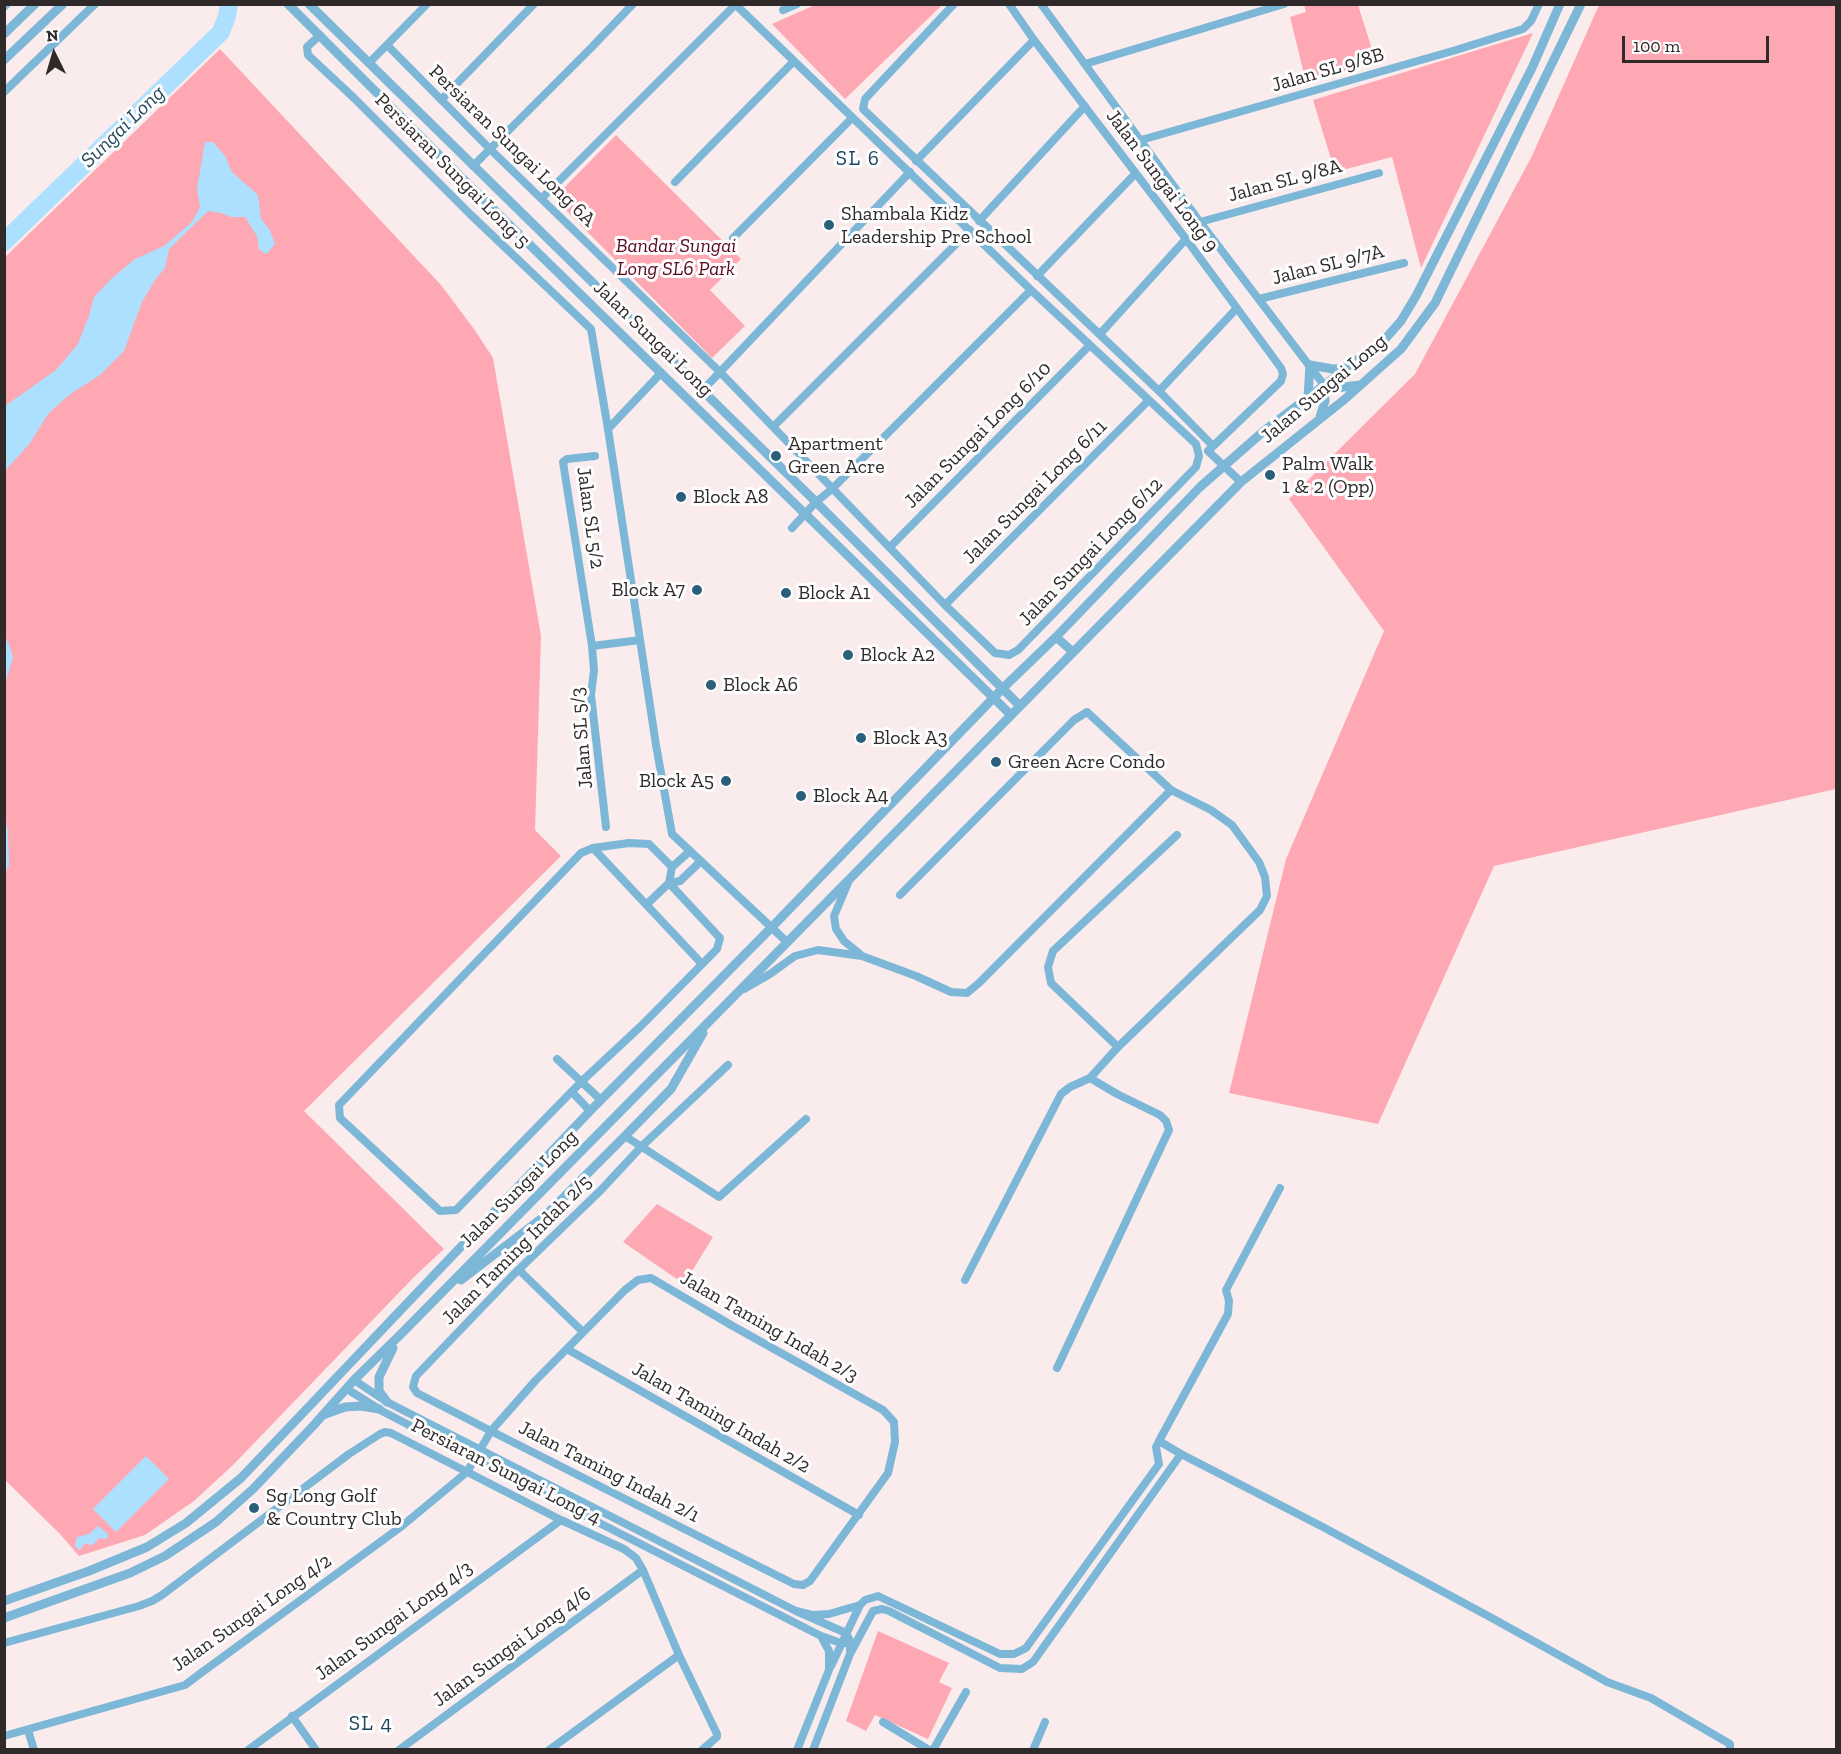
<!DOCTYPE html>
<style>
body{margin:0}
#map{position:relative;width:1841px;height:1754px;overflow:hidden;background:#faeced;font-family:"Zilla Slab",serif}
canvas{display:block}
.frame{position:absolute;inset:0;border:6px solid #2f292a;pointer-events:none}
.north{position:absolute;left:24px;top:24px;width:60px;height:60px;-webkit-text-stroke:4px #fdfdfd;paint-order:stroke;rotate:355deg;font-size:16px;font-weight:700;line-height:24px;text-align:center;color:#2f292a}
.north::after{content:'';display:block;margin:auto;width:21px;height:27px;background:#2f292a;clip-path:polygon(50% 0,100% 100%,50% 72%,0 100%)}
.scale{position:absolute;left:1622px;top:36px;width:147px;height:27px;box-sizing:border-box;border:3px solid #2f292a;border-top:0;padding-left:8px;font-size:18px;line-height:21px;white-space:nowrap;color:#2f292a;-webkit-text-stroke:4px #fdfdfd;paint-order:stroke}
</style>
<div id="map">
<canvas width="1841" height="1754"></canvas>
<div class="frame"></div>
<div class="north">N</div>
<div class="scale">100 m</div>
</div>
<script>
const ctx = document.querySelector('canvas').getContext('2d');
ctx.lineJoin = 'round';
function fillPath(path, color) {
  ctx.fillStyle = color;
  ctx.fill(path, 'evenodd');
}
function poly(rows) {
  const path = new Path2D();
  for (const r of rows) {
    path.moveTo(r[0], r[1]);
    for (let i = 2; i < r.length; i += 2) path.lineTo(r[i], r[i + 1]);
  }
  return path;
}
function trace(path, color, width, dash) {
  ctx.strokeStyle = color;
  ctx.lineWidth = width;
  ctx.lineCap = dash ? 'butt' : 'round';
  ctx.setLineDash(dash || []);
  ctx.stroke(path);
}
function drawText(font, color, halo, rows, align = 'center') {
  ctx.font = font + ' "Zilla Slab",serif';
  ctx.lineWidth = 6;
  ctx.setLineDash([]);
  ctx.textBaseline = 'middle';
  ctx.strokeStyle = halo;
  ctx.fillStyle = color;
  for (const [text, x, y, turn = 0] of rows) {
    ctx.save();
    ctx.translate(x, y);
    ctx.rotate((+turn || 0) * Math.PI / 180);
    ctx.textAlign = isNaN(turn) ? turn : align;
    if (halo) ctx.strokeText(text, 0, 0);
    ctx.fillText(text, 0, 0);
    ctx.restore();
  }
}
const green = poly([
 [815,5,815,4,942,5,845,99,772,24],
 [1304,5,1358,5,1376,62,1306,82,1290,17,1306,12],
 [1599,5,1836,5,1836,789,1494,866,1378,1124,1229,1093,1286,859,1384,631,1289,499,1415,374,1532,156],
 [1533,33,1421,268,1392,157,1335,172,1313,100],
 [220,49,441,285,474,329,493,358,541,636,535,830,561,856,304,1111,444,1249,415,1276,233,1465,194,1501,145,1535,79,1556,60,1534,5,1480,5,257],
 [616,135,741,259,710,290,745,326,712,358,554,198],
 [657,1204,713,1237,684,1284,623,1242],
 [878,1631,949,1663,939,1682,952,1688,928,1739,875,1715,866,1731,846,1721]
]);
const water = poly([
 [205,142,213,142,225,156,232,172,258,195,261,219,270,230,275,244,267,254,259,250,257,236,245,217,231,217,221,213,208,211,169,249,165,268,155,280,142,302,124,351,100,375,69,395,48,414,30,443,5,471,5,406,56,370,78,344,89,316,94,297,111,279,135,259,164,246,192,222,200,207,197,189],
 [5,638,8,642,13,657,5,684],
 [5,814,8,832,9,865,5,873],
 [146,1456,169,1479,116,1532,93,1509],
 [98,1526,108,1534,107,1539,99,1538,94,1544,90,1545,85,1543,80,1550,77,1548,75,1545,77,1537,89,1534]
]);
const river = poly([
 [4,242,221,32,227,16,229,4]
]);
const minor = poly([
 [954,4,865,99,863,109,1159,391,1213,446],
 [1009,4,1034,40,1186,239,1281,368,1283,374,1281,381,1208,451,1241,482],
 [1041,4,1200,222,1324,385],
 [4,7,7,4],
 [783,10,797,4],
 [320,35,307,47,308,55,354,98,471,215,591,329,608,429,656,745,672,834,787,942],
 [387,45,490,149,720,372,945,605,995,653,1009,655,1018,650,1196,467,1199,456,1196,444,1031,290,735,4],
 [369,63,427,4],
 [1085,64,1284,4],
 [4,92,95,4],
 [441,100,534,4],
 [1141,140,1456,50,1523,29,1531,21,1539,4],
 [916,161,1034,40],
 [473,166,591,48,633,4],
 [675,182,794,61],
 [542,198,735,5],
 [979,221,1085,106],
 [1200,222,1379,173],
 [733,238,851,119],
 [1037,276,1135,174],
 [1259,299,1404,263],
 [1100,334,1186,239],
 [702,391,910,172],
 [1159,391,1237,308],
 [773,427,970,230],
 [608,429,661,373],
 [595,456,567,459,563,462,592,646,594,670,591,695,606,827],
 [792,528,816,502,832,489,1031,290],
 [890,547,1090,345],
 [945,605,1148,401],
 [592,646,640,640],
 [593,848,702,964],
 [669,883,720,938,717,949,641,1026,582,1081,456,1210,440,1211,340,1118,339,1105,581,853,593,848,629,843,649,844,672,867],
 [669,883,672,867,690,851],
 [848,883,834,916,836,929,844,941,860,954],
 [900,895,1074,720,1087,712,1171,790,1211,810,1232,825,1259,862,1265,877,1267,896,1260,910,1118,1047,1090,1078,1070,1087,1061,1094,965,1280],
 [647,904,669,883,680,881,701,861],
 [744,989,770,974,795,956,818,950,862,956,916,976,951,992,967,993,979,983,1171,790],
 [1118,1047,1051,983,1048,967,1053,951,1177,835],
 [557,1059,601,1100],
 [572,1092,590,1111],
 [625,1136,719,1197,806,1119],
 [519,1270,583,1332],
 [567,1349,859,1515],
 [1057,1368,1169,1130,1166,1121,1160,1115,1117,1094,1090,1078],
 [354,1380,387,1402,796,1611,846,1633,850,1641,850,1650],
 [347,1389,382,1411,474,1459,821,1636,829,1651,829,1670,797,1750],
 [1159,1441,1181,1454,1321,1526,1490,1617,1593,1674,1607,1682,1651,1698,1730,1744,1730,1750],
 [796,1611,812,1615,829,1614,860,1605,865,1600,878,1596,1000,1654,1014,1654,1026,1648,1159,1464,1156,1447,1159,1441,1228,1314,1229,1301,1226,1290,1280,1188],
 [821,1636,841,1643,845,1643],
 [4,1643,139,1606,152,1601,162,1595,349,1454,380,1434,385,1432,391,1433,561,1520,624,1549,636,1558,643,1570,679,1655,717,1734,717,1737,702,1750],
 [831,1666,860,1605],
 [292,1716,316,1750],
 [883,1722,929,1750],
 [28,1730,34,1750],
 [4,1736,185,1685,201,1673,402,1526,467,1472,491,1431,536,1380,625,1290,638,1280,651,1278,731,1325,883,1410,894,1422,895,1442,888,1473,810,1581,803,1585,794,1584,710,1542,491,1431,417,1393,413,1387,416,1376,512,1276,601,1190,641,1147,728,1065],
 [248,1750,561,1520],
 [399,1750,643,1570],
 [549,1750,679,1655],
 [813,1750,850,1654,873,1611,882,1609,889,1611,1000,1668,1022,1669,1033,1662,1181,1454],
 [933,1750,966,1692],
 [1033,1750,1045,1722]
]);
const tertiary = poly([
 [288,4,490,206,1011,715],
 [309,4,816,502,1020,706],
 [4,34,35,4],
 [4,60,63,4],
 [1324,385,1336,388,1360,385],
 [1308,397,1310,365,1333,369,1345,368],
 [1320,417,1325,401,1324,385],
 [1056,637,1073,652],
 [461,1280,546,1215,625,1136,671,1089,703,1033],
 [387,1402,379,1391,379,1377,393,1348],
 [323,1415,345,1407,361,1406,379,1409],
 [4,1601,89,1571,147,1547,186,1523,241,1478,590,1111,771,928,1003,688,1056,637,1200,487,1265,430,1386,338,1401,321,1416,296,1532,68,1560,4],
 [4,1618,130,1573,165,1556,216,1522,253,1489,313,1426,354,1380,400,1335,1241,482,1345,399,1401,349,1435,303,1581,4]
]);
const markers = [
 [829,225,6,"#2a5f7b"],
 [776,456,6,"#2a5f7b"],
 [1270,475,6,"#2a5f7b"],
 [681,497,6,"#2a5f7b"],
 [697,590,6,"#2a5f7b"],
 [786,593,6,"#2a5f7b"],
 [848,655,6,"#2a5f7b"],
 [711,685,6,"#2a5f7b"],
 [861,738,6,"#2a5f7b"],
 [996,762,6,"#2a5f7b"],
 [726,781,6,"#2a5f7b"],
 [801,796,6,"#2a5f7b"],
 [254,1508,6,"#2a5f7b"]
];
const streetNames = [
 ["Jalan SL 9/8B",1328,70,-16],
 ["Persiaran Sungai Long 6A",512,146,44],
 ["Persiaran Sungai Long 5",452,171,45],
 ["Jalan Sungai Long 9",1162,181,53],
 ["Jalan SL 9/8A",1285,181,-15],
 ["Jalan SL 9/7A",1328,265,-14],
 ["Jalan Sungai Long",653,339,44],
 ["Jalan Sungai Long",1324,389,-40],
 ["Jalan Sungai Long 6/10",978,435,-45],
 ["Jalan Sungai Long 6/11",1035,492,-45],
 ["Jalan SL 5/2",590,518,82],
 ["Jalan Sungai Long 6/12",1091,552,-46],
 ["Jalan SL 5/3",582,738,-95],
 ["Jalan Sungai Long",519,1189,-45],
 ["Jalan Taming Indah 2/5",517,1250,-45],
 ["Jalan Taming Indah 2/3",769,1327,30],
 ["Jalan Taming Indah 2/2",721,1418,30],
 ["Persiaran Sungai Long 4",506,1472,27],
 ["Jalan Taming Indah 2/1",609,1472,27],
 ["Jalan Sungai Long 4/2",252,1613,-35],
 ["Jalan Sungai Long 4/3",394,1621,-36],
 ["Jalan Sungai Long 4/6",512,1647,-36]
];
const poiNames = [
 ["Shambala Kidz",841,214],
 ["Leadership Pre School",841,237],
 ["Apartment",788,444],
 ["Green Acre",788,467],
 ["Palm Walk",1282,464],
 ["1 & 2 (Opp)",1282,487],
 ["Block A8",693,497],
 ["Block A7",685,590,"right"],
 ["Block A1",798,593],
 ["Block A2",860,655],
 ["Block A6",723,685],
 ["Block A3",873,738],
 ["Green Acre Condo",1008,762],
 ["Block A5",714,781,"right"],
 ["Block A4",813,796],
 ["Sg Long Golf",266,1496],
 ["& Country Club",266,1519]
];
const parkNames = [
 ["Bandar Sungai",676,246],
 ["Long SL6 Park",676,269]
];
const waterNames = [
 ["Sungai Long",123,127,-44]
];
const neighbourhoodNames = [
 ["SL 6",858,159],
 ["SL 4",371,1724]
];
fillPath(green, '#fea8b3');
fillPath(water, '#ade0fe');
trace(river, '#ade0fe', 18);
trace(minor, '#7db7d8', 8);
trace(tertiary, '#7db7d8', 9);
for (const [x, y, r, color] of markers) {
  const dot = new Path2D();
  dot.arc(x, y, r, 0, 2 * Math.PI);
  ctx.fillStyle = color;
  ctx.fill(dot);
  trace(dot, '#fdfdfd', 2);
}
drawText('20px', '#2f292a', '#fdfdfd', streetNames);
drawText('20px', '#2f292a', '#fdfdfd', poiNames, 'left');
drawText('italic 20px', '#5a0821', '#fdfdfd', parkNames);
drawText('italic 21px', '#244a5f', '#fdfdfd', waterNames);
ctx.letterSpacing = '1.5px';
drawText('21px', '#1b455b', '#fdfdfd', neighbourhoodNames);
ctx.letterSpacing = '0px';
</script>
